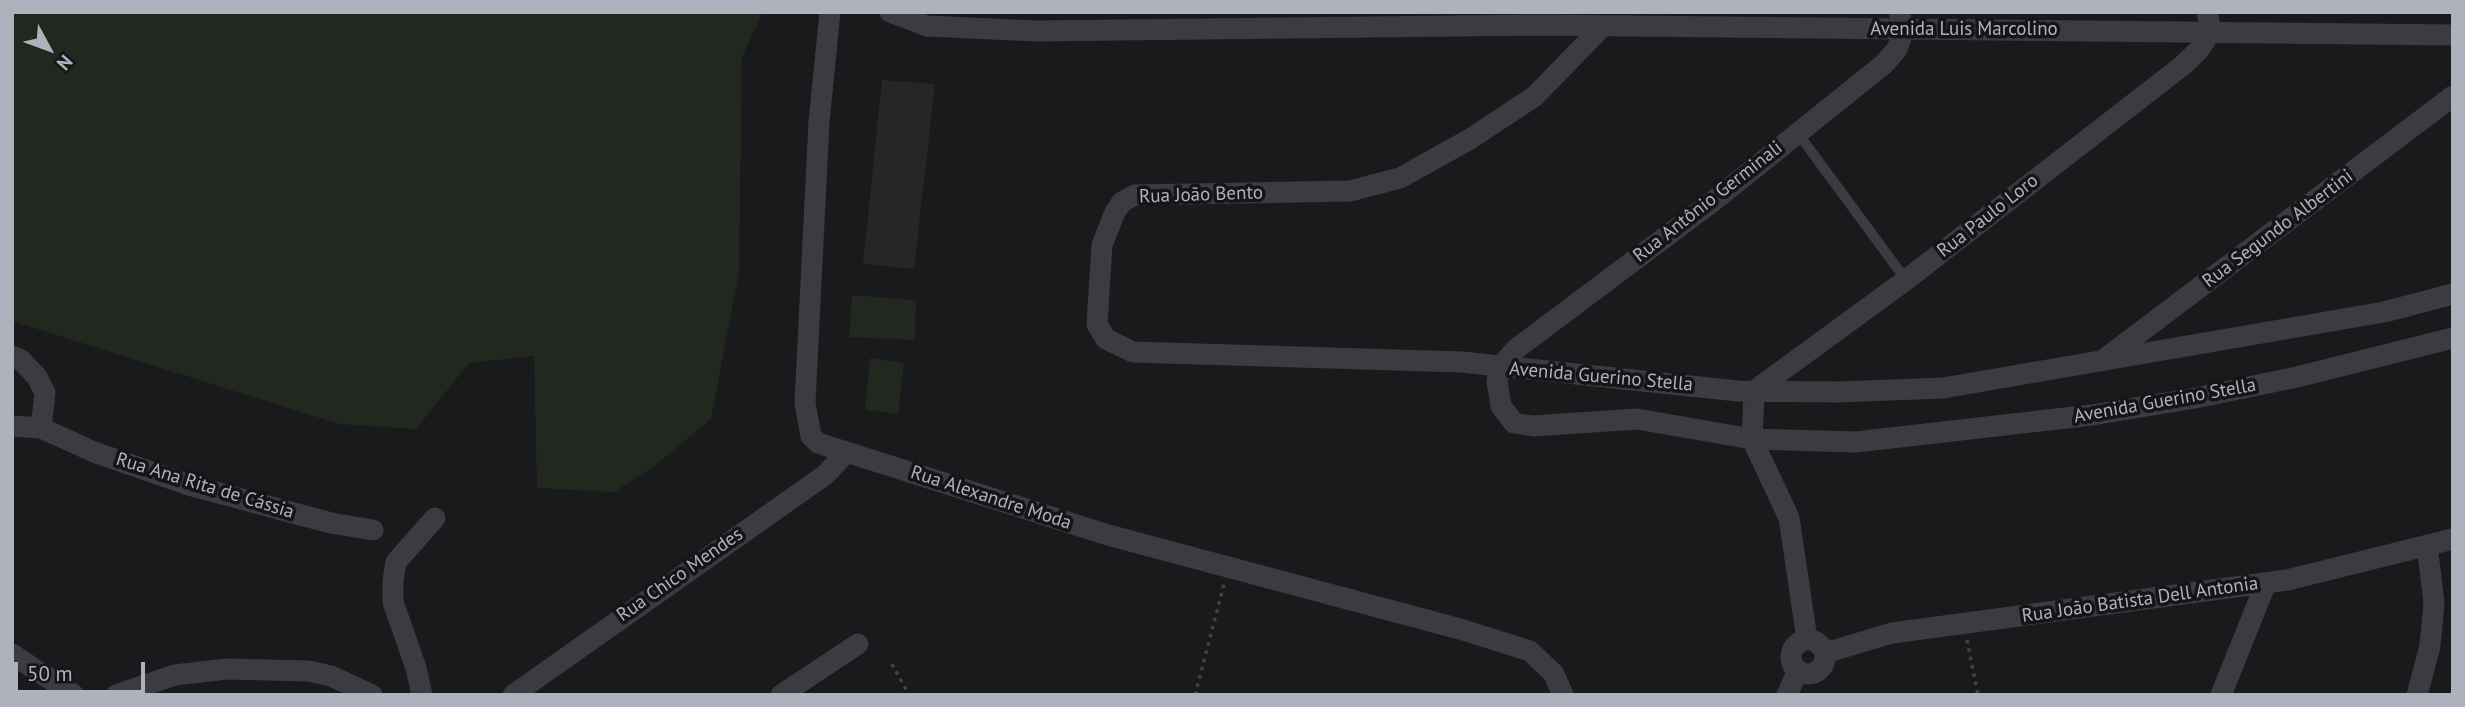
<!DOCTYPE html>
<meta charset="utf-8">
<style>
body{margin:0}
#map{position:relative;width:2465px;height:707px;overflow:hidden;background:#1a1a1c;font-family:"PT Sans",sans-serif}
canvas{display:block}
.frame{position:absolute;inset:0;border:14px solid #adb2bc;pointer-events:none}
.north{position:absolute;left:14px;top:14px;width:70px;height:70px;-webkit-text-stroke:5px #151518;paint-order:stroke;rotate:131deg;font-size:19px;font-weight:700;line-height:28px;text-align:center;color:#adb2bc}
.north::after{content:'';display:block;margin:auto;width:24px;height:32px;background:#adb2bc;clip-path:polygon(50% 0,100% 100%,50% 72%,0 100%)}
.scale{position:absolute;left:14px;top:662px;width:131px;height:32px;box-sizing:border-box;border:4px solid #adb2bc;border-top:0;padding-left:9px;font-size:21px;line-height:24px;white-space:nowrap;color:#adb2bc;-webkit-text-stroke:5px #151518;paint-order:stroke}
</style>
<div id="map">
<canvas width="2465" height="707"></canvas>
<div class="frame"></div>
<div class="north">N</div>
<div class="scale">50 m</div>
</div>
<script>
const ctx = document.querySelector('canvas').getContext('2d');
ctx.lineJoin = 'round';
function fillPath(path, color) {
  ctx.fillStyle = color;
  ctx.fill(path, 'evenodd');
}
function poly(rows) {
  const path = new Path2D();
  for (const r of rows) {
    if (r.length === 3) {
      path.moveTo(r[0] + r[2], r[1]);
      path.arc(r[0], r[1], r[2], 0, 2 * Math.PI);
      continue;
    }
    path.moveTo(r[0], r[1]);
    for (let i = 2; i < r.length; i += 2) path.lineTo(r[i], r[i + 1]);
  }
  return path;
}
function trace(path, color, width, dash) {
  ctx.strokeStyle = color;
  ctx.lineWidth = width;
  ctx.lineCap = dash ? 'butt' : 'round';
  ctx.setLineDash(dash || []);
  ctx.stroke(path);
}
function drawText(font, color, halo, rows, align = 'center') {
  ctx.font = font + ' "PT Sans",sans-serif';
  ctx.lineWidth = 7;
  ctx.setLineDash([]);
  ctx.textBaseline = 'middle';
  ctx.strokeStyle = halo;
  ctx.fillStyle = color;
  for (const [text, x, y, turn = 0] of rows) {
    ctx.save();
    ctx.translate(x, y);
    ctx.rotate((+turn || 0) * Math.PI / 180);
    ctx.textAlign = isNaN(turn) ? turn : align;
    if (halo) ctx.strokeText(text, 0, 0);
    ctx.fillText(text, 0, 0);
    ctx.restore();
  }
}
const built = poly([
 [882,80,935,84,914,269,863,264]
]);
const green = poly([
 [12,12,763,12,742,57,739,272,711,419,653,467,614,492,537,488,534,356,469,363,416,429,339,424,12,321],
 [852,295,916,300,915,340,849,337],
 [870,358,904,363,898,414,865,410]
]);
const path = poly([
 [1967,640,1978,695],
 [892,664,909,695],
 [1195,695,1224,584]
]);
const lane = poly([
 [1797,132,1906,280]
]);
const street = poly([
 [830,12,819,122,805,403,811,436,818,443,1108,535,1460,629,1530,651,1554,674,1563,695],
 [890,12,927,26,1036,31,1540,25,2453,35],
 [1899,12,1904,30,1897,49,1884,64,1716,199,1516,349,1501,366,1497,381,1501,406,1514,423,1533,426,1637,419,1752,439,1856,442,2092,415,2195,398,2297,377,2453,338],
 [1602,27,1535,96,1470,139,1400,178,1350,191,1135,195,1122,202,1115,212,1102,245,1097,324,1106,339,1133,352,1462,362,1738,391,1838,392,1943,388,2384,312,2453,294],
 [12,356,21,360,37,377,45,393,41,428],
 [2106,358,2453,96],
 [12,426,41,428,94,452,189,485,331,523,373,530],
 [1807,639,1789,518,1752,439,1754,391,1906,280,2182,66,2199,50,2211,31,2207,12],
 [1808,657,17],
 [1825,653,1892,633,2287,580,2453,539],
 [12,654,74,695],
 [116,695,175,675,227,669,308,671,331,676,372,695],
 [422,695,416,668,393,602,393,581,396,562,435,518],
 [513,695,825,475,845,454],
 [781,695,858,644],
 [1787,695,1798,670],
 [2221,695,2266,583],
 [2417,695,2430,646,2434,603,2427,545]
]);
const streetNames = [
 ["Avenida Luis Marcolino",1964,30],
 ["Rua João Bento",1201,195,-2],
 ["Rua Antônio Germinali",1708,202,-38],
 ["Rua Paulo Loro",1988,216,-38],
 ["Rua Segundo Albertini",2278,229,-37],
 ["Avenida Guerino Stella",1601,377,5],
 ["Avenida Guerino Stella",2165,401,-10],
 ["Rua Ana Rita de Cássia",205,486,17],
 ["Rua Alexandre Moda",991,498,18],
 ["Rua Chico Mendes",680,575,-35],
 ["Rua João Batista Dell Antonia",2140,600,-8]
];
fillPath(built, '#262629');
fillPath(green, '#202820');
trace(path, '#414449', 3.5, [3.5, 5]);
trace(lane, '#3b3c42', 10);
trace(street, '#3b3c42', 21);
drawText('19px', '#adb2bc', '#151518', streetNames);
</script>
